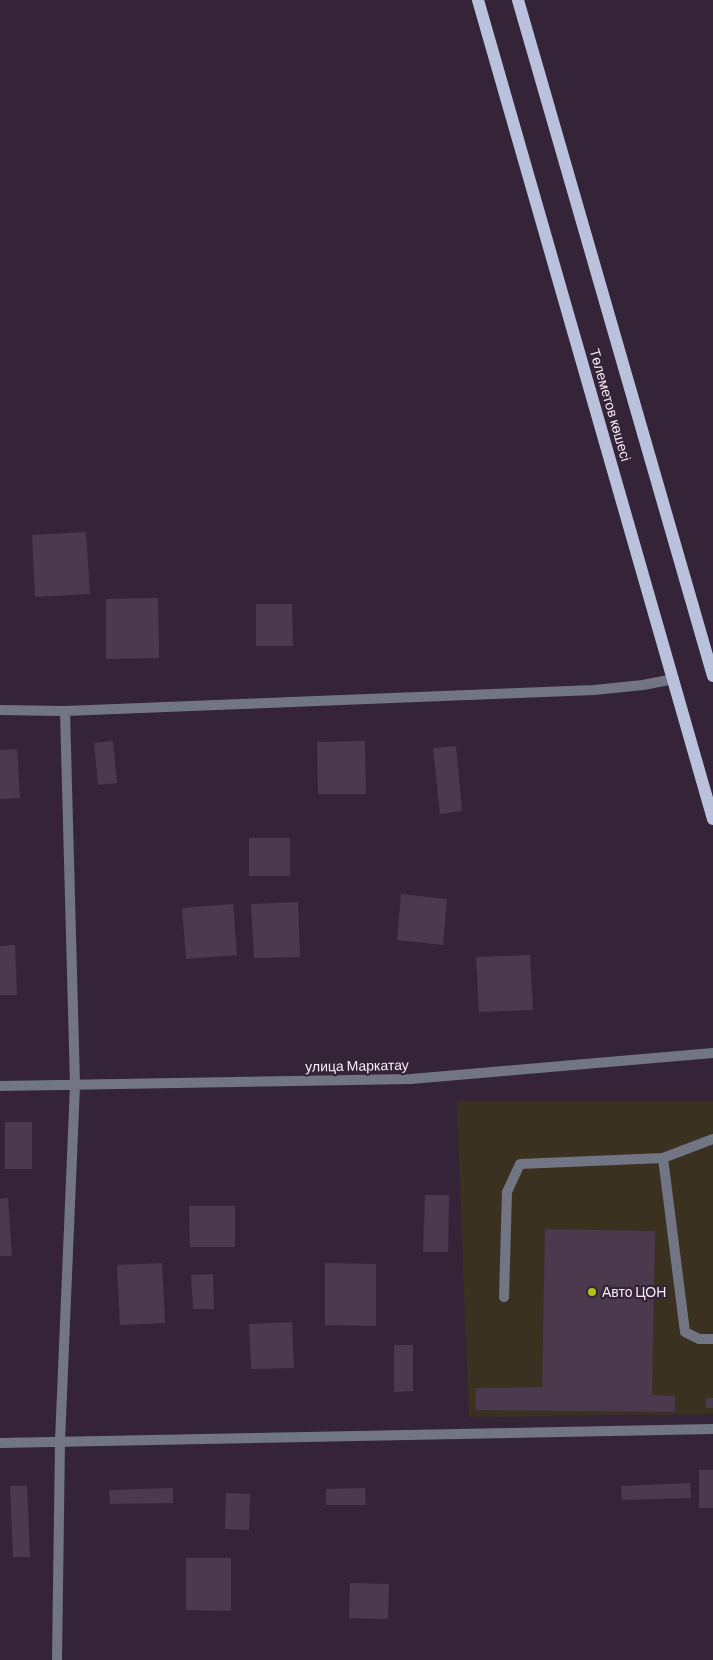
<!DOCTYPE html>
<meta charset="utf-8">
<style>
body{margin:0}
canvas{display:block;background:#352437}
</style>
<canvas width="713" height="1660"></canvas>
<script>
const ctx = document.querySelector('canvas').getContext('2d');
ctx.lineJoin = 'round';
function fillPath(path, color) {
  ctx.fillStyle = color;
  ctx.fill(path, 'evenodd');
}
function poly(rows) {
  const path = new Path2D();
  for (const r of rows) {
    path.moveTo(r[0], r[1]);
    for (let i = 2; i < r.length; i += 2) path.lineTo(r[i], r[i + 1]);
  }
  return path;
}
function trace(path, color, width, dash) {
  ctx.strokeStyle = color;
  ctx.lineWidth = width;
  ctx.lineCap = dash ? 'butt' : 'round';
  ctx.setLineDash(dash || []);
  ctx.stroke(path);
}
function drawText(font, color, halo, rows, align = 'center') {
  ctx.font = font + ' Barlow,sans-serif';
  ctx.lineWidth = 4.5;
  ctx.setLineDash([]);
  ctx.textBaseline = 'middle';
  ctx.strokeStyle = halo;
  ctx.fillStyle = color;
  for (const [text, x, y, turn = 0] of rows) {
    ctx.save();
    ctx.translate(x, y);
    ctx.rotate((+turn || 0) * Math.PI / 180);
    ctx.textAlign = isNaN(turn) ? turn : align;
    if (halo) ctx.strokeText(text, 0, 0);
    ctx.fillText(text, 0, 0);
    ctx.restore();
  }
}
const commercial = poly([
 [457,1101,713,1101,713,1414,469,1417]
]);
const building = poly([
 [86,532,90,594,35,597,32,535],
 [158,598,159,658,106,659,106,599],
 [256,604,292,604,293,646,256,646],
 [113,741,117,783,98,785,94,743],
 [365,741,366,794,318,794,317,742],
 [456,746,462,811,440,814,433,748],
 [17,749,20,798,0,799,0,750],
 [249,838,290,838,290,876,249,876],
 [401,894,447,899,443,945,397,940],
 [298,902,300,957,254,958,251,904],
 [233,904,237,955,186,959,182,908],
 [15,945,17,995,0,995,0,946],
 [530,955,533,1010,479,1012,476,957],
 [5,1122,32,1122,32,1169,5,1169],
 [425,1195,449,1195,448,1252,423,1252],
 [8,1198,12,1256,0,1256,0,1199],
 [189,1206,235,1206,235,1247,190,1247],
 [545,1229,655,1231,652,1395,675,1396,675,1412,475,1410,476,1388,542,1387],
 [162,1263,165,1323,120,1325,117,1265],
 [325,1263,376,1264,376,1326,325,1325],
 [213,1274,214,1309,193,1309,191,1275],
 [292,1322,294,1368,251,1369,249,1324],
 [394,1345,413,1345,413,1391,394,1392],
 [706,1398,713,1398,713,1408,706,1408],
 [699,1470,713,1470,713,1508,699,1508],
 [690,1483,691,1498,622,1500,621,1486],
 [10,1486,27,1486,30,1557,13,1557],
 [173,1488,173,1503,110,1504,109,1490],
 [365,1488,366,1505,326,1505,326,1489],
 [226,1493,250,1494,249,1530,225,1529],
 [186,1558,231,1558,231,1611,186,1610],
 [350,1583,389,1584,388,1619,349,1618]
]);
const lane = poly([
 [663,1158,685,1332,699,1339,713,1339],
 [504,1297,507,1192,520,1164,663,1158,713,1139]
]);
const street = poly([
 [0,710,65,711,594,690,643,685,674,679],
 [0,1086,411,1079,713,1053],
 [0,1443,713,1429],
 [57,1660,60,1441,75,1085,65,711]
]);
const primary = poly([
 [478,0,713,819],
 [518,0,713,676]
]);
const markers = [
 [592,1292,5,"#abc615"]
];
const streetNames = [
 ["Төлеметов көшесі",610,405,74],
 ["улица Маркатау",357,1066,-1]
];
const poiNames = [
 ["Авто ЦОН",602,1292]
];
fillPath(commercial, '#3b3121');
fillPath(building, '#4b394d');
trace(lane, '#727684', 10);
trace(street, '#727684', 10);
trace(primary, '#bac1dd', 12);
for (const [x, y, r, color] of markers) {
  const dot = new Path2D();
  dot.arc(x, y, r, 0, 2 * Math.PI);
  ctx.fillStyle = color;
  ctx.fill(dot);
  trace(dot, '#352437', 2);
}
drawText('14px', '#f7ebf8', '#352437', streetNames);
drawText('14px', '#f7ebf8', '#352437', poiNames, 'left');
</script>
